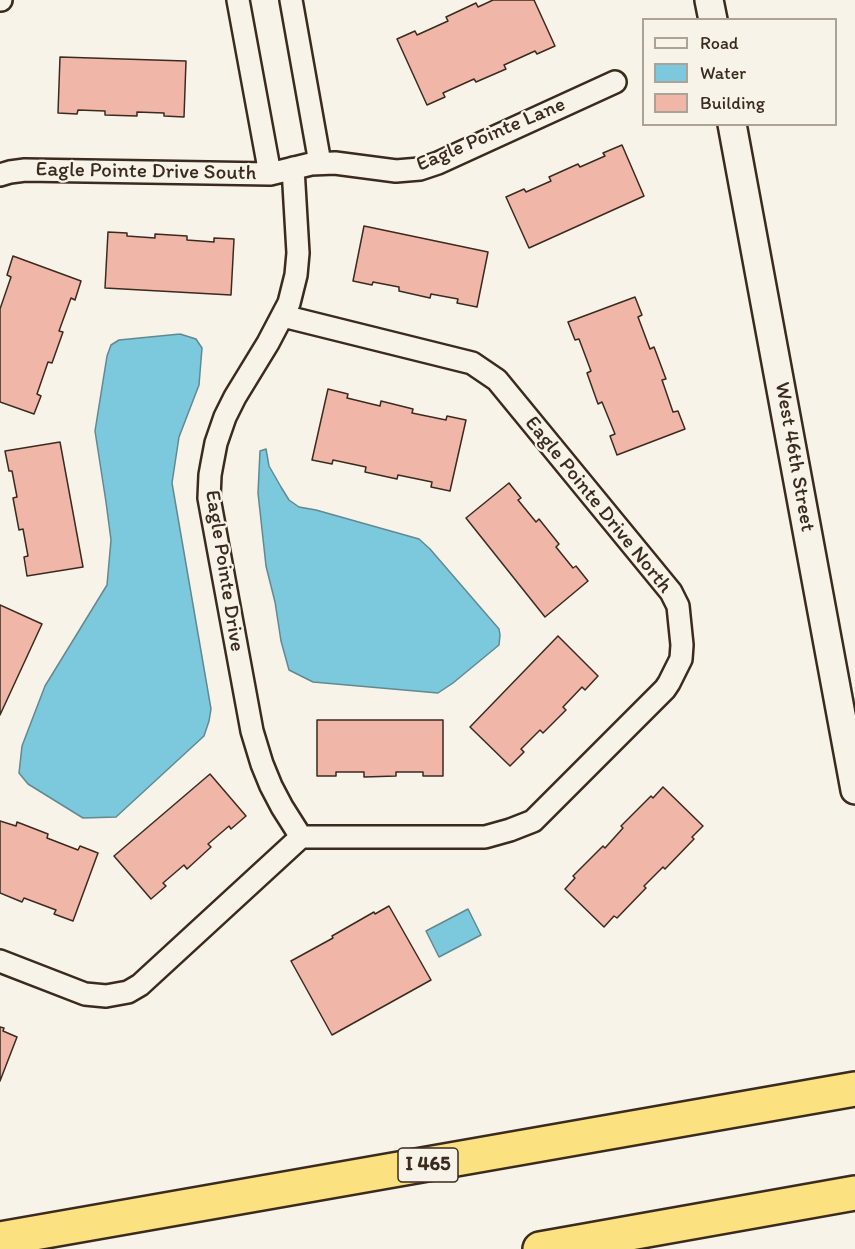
<!DOCTYPE html>
<style>
body{margin:0}
#map{position:relative;width:855px;height:1249px;overflow:hidden;background:#f7f3e8;font-family:Itim,sans-serif}
canvas{display:block}
.legend{position:absolute;left:642px;top:18px;width:195px;height:108px;box-sizing:border-box;background:#f7f3e8;border:2px solid #aca397;margin:0;padding:8px 10px;list-style:none;font-size:18px;color:#3b2a1e}
.legend li{display:flex;align-items:center;gap:12px;height:30px}
.legend b{width:30px;border:2px solid #aca397}
</style>
<div id="map">
<canvas width="855" height="1249"></canvas>
<ul class="legend">
<li><b style="height:8px;background:#f7f3e8"></b>Road</li>
<li><b style="height:16px;background:#7cc8dc"></b>Water</li>
<li><b style="height:16px;background:#f0b7a8"></b>Building</li>
</ul>
</div>
<script>
const ctx = document.querySelector('canvas').getContext('2d');
ctx.lineJoin = 'round';
function fillPath(path, color) {
  ctx.fillStyle = color;
  ctx.fill(path, 'evenodd');
}
function poly(rows) {
  const path = new Path2D();
  for (const r of rows) {
    path.moveTo(r[0], r[1]);
    for (let i = 2; i < r.length; i += 2) path.lineTo(r[i], r[i + 1]);
  }
  return path;
}
function trace(path, color, width, dash) {
  ctx.strokeStyle = color;
  ctx.lineWidth = width;
  ctx.lineCap = dash ? 'butt' : 'round';
  ctx.setLineDash(dash || []);
  ctx.stroke(path);
}
function drawText(font, color, halo, rows, align = 'center') {
  ctx.font = font + ' Itim,sans-serif';
  ctx.lineWidth = 4.5;
  ctx.setLineDash([]);
  ctx.textBaseline = 'middle';
  ctx.strokeStyle = halo;
  ctx.fillStyle = color;
  for (const [text, x, y, turn = 0] of rows) {
    ctx.save();
    ctx.translate(x, y);
    ctx.rotate((+turn || 0) * Math.PI / 180);
    ctx.textAlign = isNaN(turn) ? turn : align;
    if (halo) ctx.strokeText(text, 0, 0);
    ctx.fillText(text, 0, 0);
    ctx.restore();
  }
}
const water = poly([
 [180,334,196,339,202,348,199,385,179,437,172,483,211,709,209,721,204,736,116,817,83,818,28,784,19,773,22,746,45,686,107,585,111,540,106,502,95,431,107,356,111,345,119,340,180,334],
 [266,449,269,466,281,487,289,500,299,507,316,510,419,539,430,549,499,629,500,635,499,645,453,683,438,693,313,682,289,670,281,641,275,602,266,566,258,493,260,451,266,449],
 [468,909,481,935,439,957,426,931,468,909]
]);
const building = poly([
 [493,0,534,0,555,46,537,54,535,51,504,65,506,69,476,82,474,79,443,93,445,97,427,105,397,39,415,31,417,35,448,21,446,17,476,3,478,7,493,0],
 [60,57,186,61,184,117,164,116,164,113,137,112,137,116,105,115,105,111,78,110,77,114,58,113,60,57],
 [622,145,644,196,529,248,506,197,524,189,526,192,551,181,549,177,578,164,580,167,605,156,603,153,622,145],
 [364,226,488,252,477,307,457,303,458,299,431,294,430,298,399,291,399,287,373,282,372,285,353,281,364,226],
 [108,232,127,233,127,236,155,238,155,234,187,236,187,240,214,242,214,238,234,239,231,295,105,288,108,232],
 [13,256,81,281,75,300,71,298,59,331,63,332,52,363,48,362,37,394,41,396,34,414,0,402,0,309,11,277,7,275,13,256],
 [635,297,642,315,638,317,650,349,654,347,666,379,662,380,673,412,678,411,685,429,617,455,610,436,615,434,602,402,598,404,587,373,591,371,579,339,575,340,568,322,635,297],
 [328,389,348,394,347,398,380,406,381,401,413,409,412,413,446,420,447,416,466,420,450,491,431,487,432,482,398,475,397,479,365,472,366,467,333,460,332,464,312,460,328,389],
 [60,442,83,567,27,576,24,557,28,556,23,529,19,530,13,498,17,497,12,471,9,471,5,451,60,442],
 [509,483,521,498,518,500,536,522,539,519,559,544,556,547,573,568,576,566,588,581,545,617,466,518,509,483],
 [0,605,42,624,0,715,0,605],
 [558,636,598,676,585,690,582,687,563,707,566,710,543,733,540,730,521,749,524,752,510,766,470,727,558,636],
 [317,720,443,720,443,776,423,776,423,772,396,772,396,776,364,777,364,772,336,772,336,776,317,776,317,720],
 [210,774,246,816,231,829,229,826,208,844,211,847,187,869,184,865,163,883,166,886,151,899,114,856,210,774],
 [663,787,703,826,692,837,694,839,665,869,663,867,644,886,646,888,617,918,614,916,604,927,565,889,575,878,573,876,603,846,605,848,623,828,621,826,651,796,653,798,663,787],
 [0,821,16,826,17,822,48,834,47,838,78,850,80,846,98,853,73,921,54,914,56,910,24,898,22,902,0,893,0,821],
 [389,906,431,980,332,1035,291,961,333,938,332,936,374,912,375,914,389,906],
 [0,1027,4,1028,3,1031,17,1037,0,1081,0,1027]
]);
const minor = poly([
 [0,0,1,0],
 [238,0,270,174],
 [291,0,320,163],
 [293,168,298,253,296,275,289,303,268,343,235,397,225,417,216,443,212,464,210,475,209,498,252,731,262,764,271,786,282,807,301,837],
 [0,175,10,172,25,170,270,174,311,164,335,163,396,171,420,169,438,163,615,82],
 [283,316,472,363,497,380,671,592,678,606,682,645,681,659,669,683,665,689,533,821,510,830,485,837,301,837],
 [0,961,85,994,106,996,128,992,140,985,301,837]
]);
const tertiary = poly([
 [709,0,713,20],
 [732,124,855,790]
]);
const motorway = poly([
 [0,1239,855,1089],
 [540,1249,855,1193]
]);
const shields = [
 [428,1165,60]
];
const shieldNames = [
 ["I 465",428,1165]
];
const streetNames = [
 ["Eagle Pointe Lane",491,135,-23],
 ["Eagle Pointe Drive South",146,172,1],
 ["West 46th Street",794,457,80],
 ["Eagle Pointe Drive North",598,505,51],
 ["Eagle Pointe Drive",224,571,81]
];
fillPath(water, '#7cc8dc');
trace(water, '#628990', 1.5);
fillPath(building, '#f0b7a8');
trace(building, '#3b2a1e', 1.5);
trace(minor, '#3b2a1e', 26);
trace(tertiary, '#3b2a1e', 32);
trace(motorway, '#3b2a1e', 38);
trace(minor, '#f7f3e8', 21);
trace(tertiary, '#f7f3e8', 27);
trace(motorway, '#fbe180', 33);
for (const [x, y, w] of shields) {
  const box = new Path2D();
  box.roundRect(x - w / 2, y - 17, w, 34, 4.5);
  ctx.fillStyle = '#f7f3e8';
  ctx.fill(box);
  trace(box, '#3b2a1e', 1.5);
}
drawText('bold 20px', '#3b2a1e', null, shieldNames);
drawText('21px', '#3b2a1e', '#f7f3e8', streetNames);
</script>
